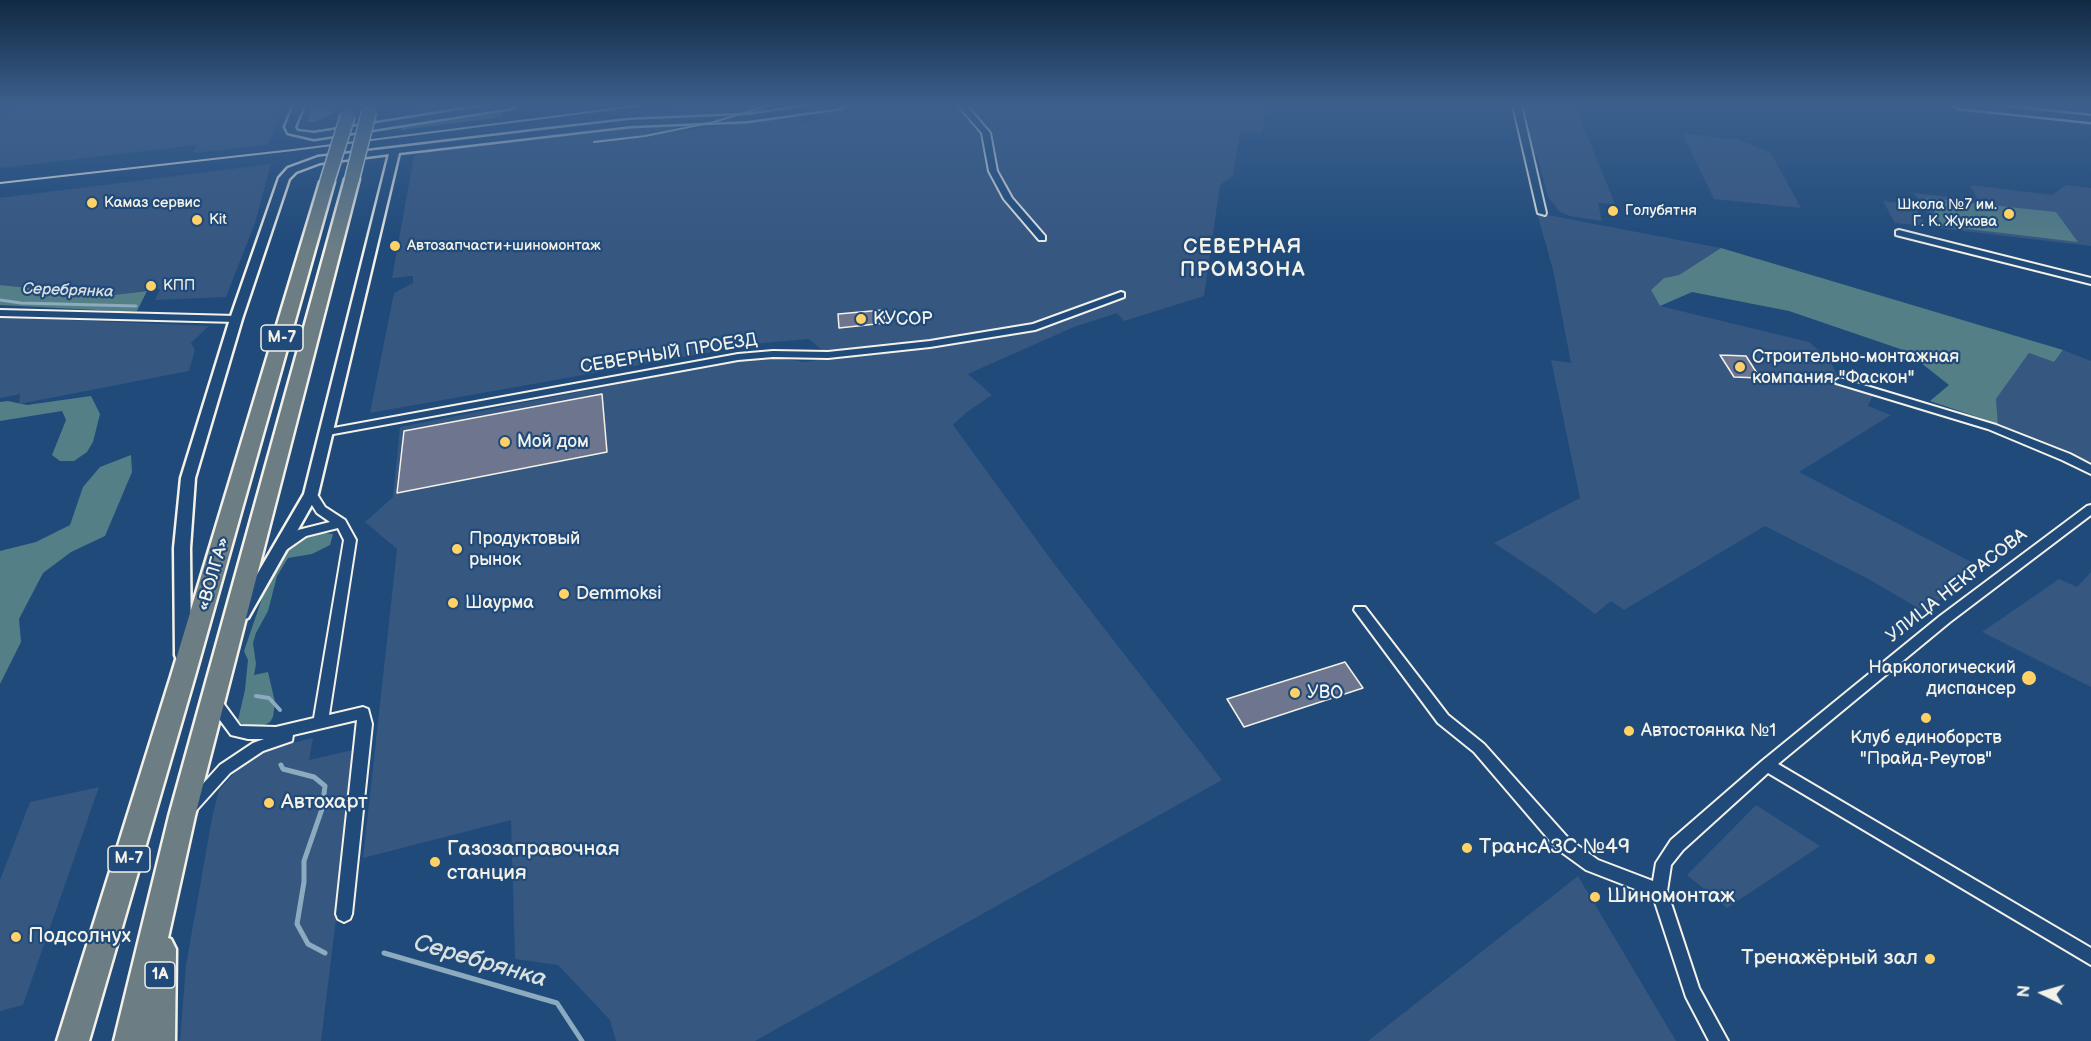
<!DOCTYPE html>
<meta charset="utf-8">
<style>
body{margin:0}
#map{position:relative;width:2091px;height:1041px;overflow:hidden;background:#1f4a7a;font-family:"Balsamiq Sans",sans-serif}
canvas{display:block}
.north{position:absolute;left:2013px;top:963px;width:60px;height:60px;-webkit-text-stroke:4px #1f4a7a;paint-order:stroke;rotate:275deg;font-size:16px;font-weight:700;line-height:24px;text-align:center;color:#f4f1e8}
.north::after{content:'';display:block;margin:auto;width:21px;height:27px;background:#f4f1e8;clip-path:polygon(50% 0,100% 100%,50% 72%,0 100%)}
</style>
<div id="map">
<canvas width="2091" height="1041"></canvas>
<div class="north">N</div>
</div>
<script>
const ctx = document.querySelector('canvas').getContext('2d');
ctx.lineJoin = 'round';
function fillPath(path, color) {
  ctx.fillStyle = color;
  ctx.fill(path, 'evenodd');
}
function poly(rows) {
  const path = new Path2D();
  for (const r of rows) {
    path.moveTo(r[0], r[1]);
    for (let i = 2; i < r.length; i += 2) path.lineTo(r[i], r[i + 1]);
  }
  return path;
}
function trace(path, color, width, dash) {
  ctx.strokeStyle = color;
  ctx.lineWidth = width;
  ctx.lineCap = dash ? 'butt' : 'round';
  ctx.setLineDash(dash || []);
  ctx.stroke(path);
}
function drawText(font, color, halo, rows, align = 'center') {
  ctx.font = font + ' "Balsamiq Sans",sans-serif';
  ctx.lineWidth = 4.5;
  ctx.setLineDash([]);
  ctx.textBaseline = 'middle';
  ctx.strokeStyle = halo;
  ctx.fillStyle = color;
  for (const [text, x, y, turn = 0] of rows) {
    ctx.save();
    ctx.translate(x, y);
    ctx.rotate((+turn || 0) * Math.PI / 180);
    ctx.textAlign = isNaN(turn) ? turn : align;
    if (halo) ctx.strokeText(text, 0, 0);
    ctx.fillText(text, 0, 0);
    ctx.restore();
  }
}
const built = poly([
 [68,105,284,105,268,145,193,153,197,145,0,168,0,113],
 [421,105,491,105,422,116],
 [714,105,770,105,748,112,636,119,635,115],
 [859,105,1267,105,1262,133,1240,132,1233,176,1220,185,1204,296,1124,321,1117,313,1074,327,968,374,992,395,967,412,953,425,1052,561,1222,780,755,1041,616,1041,610,1020,558,965,515,959,511,820,363,858,397,549,365,522,393,497,400,427,740,360,773,357,805,362,831,358,809,339,763,343,370,413,394,293,413,283,413,276,392,278,414,156,431,150,612,128,672,125,674,132,795,116,804,123,818,119,812,112],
 [1523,105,1575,105,1615,204,1598,203,1602,221,1570,216,1560,212,1548,197,1537,155,1534,154],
 [1682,133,1739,140,1771,153,1801,208,1714,199],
 [271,164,255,223,226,297,155,300,160,289,105,296,0,285,0,198],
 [1970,185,2052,195,2066,185,2091,188,2091,246,1937,228,1914,193,1978,200],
 [1883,201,1913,204,1926,226,1895,223],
 [1537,213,1721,248,1679,275,1664,278,1651,290,1660,306,1809,342,1830,360,1841,385,1873,395,1868,406,1891,415,1799,472,1981,567,1925,612,1870,580,1765,526,1624,610,1611,601,1595,614,1550,580,1494,543,1580,498,1551,360,1571,363,1553,270],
 [0,317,209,326,191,343,195,350,189,371,19,404,20,394,0,398],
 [2063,350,2091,361,2091,462,1998,424,1996,399,2029,353,2054,362],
 [2091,572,2091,687,1982,632,2059,579,2077,587],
 [313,738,309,760,357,749,321,1041,180,1041,186,965,212,818,219,790,245,761,263,750],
 [99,787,23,1005,0,1011,0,880,30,802],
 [1756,805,1820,846,1727,908,1687,875],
 [1578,876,1676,1041,1368,1041,1457,971]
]);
const green = poly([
 [312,105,336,105,333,113,314,122,307,122],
 [503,110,502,117,401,130,402,126],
 [1926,198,2056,212,2078,242,1943,226],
 [1721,248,2063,350,2054,362,2029,353,1996,399,1998,424,1930,401,1949,385,1906,351,1789,311,1692,292,1660,306,1651,290,1664,278,1679,275],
 [0,285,105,296,147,291,137,311,116,311,0,305],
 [91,396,100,414,93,442,87,452,74,461,60,461,52,455,66,420,62,411,0,421,0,402,8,401,27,405],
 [131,455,132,472,105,536,71,552,43,573,19,619,21,642,0,684,0,551,36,542,70,525,83,487,100,467],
 [316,532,333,534,330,545,312,554,288,558,277,576,268,611,256,633,253,643,256,664,254,675,268,672,275,702,273,717,270,722,257,729,246,728,238,720,245,690,248,660,244,651,270,575,284,552,300,538]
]);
const streamFar2 = poly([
 [0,300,21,303,136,306]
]);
const streamFar1 = poly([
 [256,696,269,698,280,710]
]);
const stream = poly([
 [281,765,283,769,314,777,325,786,322,809,304,861,304,882,297,924,308,944,325,953],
 [384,953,557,1003,582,1041]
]);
const building = poly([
 [883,310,885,323,839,328,838,314,883,310],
 [1720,355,1746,356,1760,378,1734,377,1720,355],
 [602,394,607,452,397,493,404,431,602,394],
 [1345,662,1363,688,1244,727,1227,699,1345,662]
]);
const minor = poly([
 [958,105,966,105,990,133,997,171,1012,198,1045,236,1045,240,1039,240,1004,199,989,171,982,133,958,105],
 [1513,105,1521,105,1546,213,1545,215,1538,213,1513,105],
 [1899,230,2091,278,2091,284,1896,235,1896,231,1899,230],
 [1121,292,1124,293,1124,297,1035,330,930,347,828,358,773,357,738,360,328,435,322,432,328,429,738,354,773,351,828,352,930,341,1033,324,1121,292],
 [0,310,236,316,241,319,236,322,0,316,0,310],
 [1840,378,1996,425,2070,454,2091,465,2091,474,2062,460,1988,429,1836,383,1835,381,1840,378],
 [311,490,315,491,325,507,345,520,356,540,329,715,363,707,368,709,372,724,352,914,350,919,344,922,338,919,336,914,357,720,293,735,292,741,263,751,230,773,194,813,189,815,184,813,181,808,220,765,253,743,264,739,248,739,231,735,208,704,206,700,208,696,213,694,218,696,240,726,276,727,314,718,344,540,338,528,306,536,286,550,278,550,276,547,298,530,330,522,317,513,305,494,311,490],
 [2091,505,2091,515,1950,622,1778,764,2091,948,2091,965,1768,773,1683,850,1671,865,1667,891,1699,988,1728,1041,1709,1041,1686,997,1653,896,1586,870,1557,849,1474,752,1438,723,1354,610,1355,607,1365,607,1448,715,1484,744,1569,839,1598,860,1653,881,1656,863,1671,840,1762,761,1940,616,2087,506,2091,505]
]);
const tertiary = poly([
 [294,105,304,105,295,127,297,131,314,133,492,105,516,105,511,108,314,139,288,133,285,127,294,105],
 [819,105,845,105,840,108,747,121,630,126,399,153,318,494,248,618,242,620,236,618,234,614,304,494,389,154,320,163,296,172,289,179,242,319,195,478,190,548,191,655,189,660,183,661,177,660,175,655,174,548,181,478,230,319,279,178,288,168,318,157,551,129,630,120,747,115,819,105],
 [1954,105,1987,105,2091,116,2091,122,1959,108,1954,105]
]);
const trunk = poly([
 [352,175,359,179,195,816,168,938,171,939,176,949,175,1041,114,1041,169,816,345,179,352,175],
 [327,178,334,182,195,676,89,1041,57,1041,171,676,320,182,327,178]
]);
const rail = poly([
 [594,142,645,136,714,122,771,105],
 [0,183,293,150,645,105]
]);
const trunkBridge = poly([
 [352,179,369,112],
 [327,182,348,115]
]);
const markers = [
 [92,203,6,"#ffd166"],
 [1613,211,6,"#ffd166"],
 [2009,214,6,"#ffd166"],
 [197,220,6,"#ffd166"],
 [395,246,6,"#ffd166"],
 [151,286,6,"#ffd166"],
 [861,319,6,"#ffd166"],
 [1740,367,6,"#ffd166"],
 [505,442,6,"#ffd166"],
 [457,549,6,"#ffd166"],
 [564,594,6,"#ffd166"],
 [453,603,6,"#ffd166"],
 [2029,678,8,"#ffd166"],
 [1295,693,6,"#ffd166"],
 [1926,718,6,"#ffd166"],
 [1629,731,6,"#ffd166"],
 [269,803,6,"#ffd166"],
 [1467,848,6,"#ffd166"],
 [435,862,6,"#ffd166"],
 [1595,897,6,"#ffd166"],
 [16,937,6,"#ffd166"],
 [1930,959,6,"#ffd166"]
];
const farPoinames = [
 ["Камаз сервис",104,203],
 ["Школа №7 им.",1997,205,"right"],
 ["Г. К. Жукова",1997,222,"right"],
 ["Голубятня",1625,211],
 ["Kit",209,220],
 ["Автозапчасти+шиномонтаж",407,246],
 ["КПП",163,286]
];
const farWaternames = [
 ["Серебрянка",68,291,2]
];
const shields = [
 [282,338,42],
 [129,859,42],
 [160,975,30]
];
const shieldNames = [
 ["М-7",282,338],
 ["М-7",129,859],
 ["1A",160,975]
];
const poiNames = [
 ["КУСОР",873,319],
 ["Строительно-монтажная",1752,357],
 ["компания \"Фаскон\"",1752,378],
 ["Мой дом",517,442],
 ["Продуктовый",469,539],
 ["рынок",469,560],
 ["Demmoksi",576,594],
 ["Шаурма",465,603],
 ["Наркологический",2016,668,"right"],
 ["диспансер",2016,689,"right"],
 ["УВО",1307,693],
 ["Автостоянка №1",1641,731],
 ["Клуб единоборств",1926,738,"center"],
 ["\"Прайд-Реутов\"",1926,759,"center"]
];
const streetNames = [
 ["СЕВЕРНЫЙ ПРОЕЗД",669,354,-9],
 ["«ВОЛГА»",214,574,-74],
 ["УЛИЦА НЕКРАСОВА",1957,586,-38]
];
const farDistrictnames = [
 ["СЕВЕРНАЯ",1243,248],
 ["ПРОМЗОНА",1243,271]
];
const nearPoinames = [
 ["Автохарт",281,803],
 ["ТрансАЗС №49",1479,848],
 ["Газозаправочная",447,850],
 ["станция",447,874],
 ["Шиномонтаж",1607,897],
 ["Подсолнух",28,937],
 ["Тренажёрный зал",1918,959,"right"]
];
const nearWaternames = [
 ["Серебрянка",480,962,16]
];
fillPath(built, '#365780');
fillPath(green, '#557f87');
trace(streamFar2, '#8cabbf', 3);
trace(streamFar1, '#8cabbf', 4);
trace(stream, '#8cabbf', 5);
fillPath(building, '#6d768e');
trace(building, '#f4f1e8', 1.5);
trace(minor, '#f4f1e8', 4);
trace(tertiary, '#f4f1e8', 5);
trace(trunk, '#f4f1e8', 5);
fillPath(minor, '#1f4a7a');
fillPath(tertiary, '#1f4a7a');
fillPath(trunk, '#6c7e84');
trace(rail, '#f4f1e8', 2);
trace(trunkBridge, '#f4f1e8', 17, []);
trace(trunkBridge, '#6c7e84', 14);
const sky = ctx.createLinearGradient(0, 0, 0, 251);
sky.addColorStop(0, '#112943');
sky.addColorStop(0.42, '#3c608d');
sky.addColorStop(1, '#3c608d00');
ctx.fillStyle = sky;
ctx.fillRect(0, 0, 2091, 251);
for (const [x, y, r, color] of markers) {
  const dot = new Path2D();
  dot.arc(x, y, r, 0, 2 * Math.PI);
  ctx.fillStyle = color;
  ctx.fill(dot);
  trace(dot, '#1f4a7a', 2);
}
drawText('15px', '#f4f1e8', '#1f4a7a', farPoinames, 'left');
drawText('italic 16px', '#dae0de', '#1f4a7a', farWaternames);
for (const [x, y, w] of shields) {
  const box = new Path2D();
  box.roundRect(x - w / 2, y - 13, w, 26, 4.5);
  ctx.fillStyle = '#1f4a7a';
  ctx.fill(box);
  trace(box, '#f4f1e8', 1.5);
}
drawText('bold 16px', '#f4f1e8', null, shieldNames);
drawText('18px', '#f4f1e8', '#1f4a7a', poiNames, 'left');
drawText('18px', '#f4f1e8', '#1f4a7a', streetNames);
ctx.letterSpacing = '1.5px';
drawText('bold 20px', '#f4f1e8', '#1f4a7a', farDistrictnames);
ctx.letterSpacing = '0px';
drawText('21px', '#f4f1e8', '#1f4a7a', nearPoinames, 'left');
drawText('italic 24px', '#dae0de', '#1f4a7a', nearWaternames);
</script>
